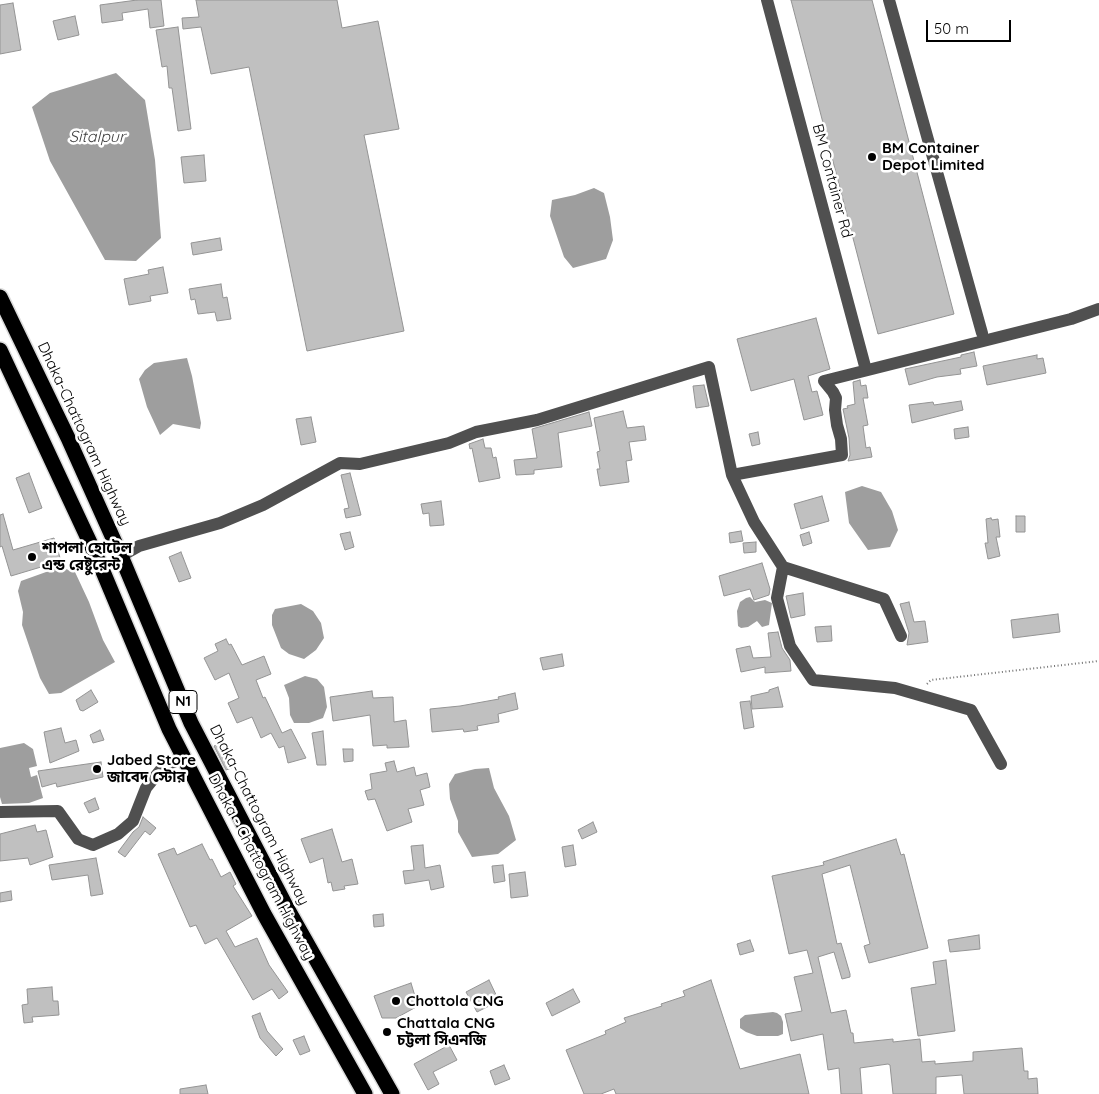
<!DOCTYPE html>
<meta charset="utf-8">
<style>
body{margin:0}
#map{position:relative;width:1099px;height:1094px;overflow:hidden;background:#fff;font-family:Quicksand,sans-serif}
canvas{display:block}
.scale{position:absolute;left:926px;top:20px;width:85px;height:22px;box-sizing:border-box;border:2px solid #000;border-top:0;padding-left:6px;font-size:15px;line-height:18px;white-space:nowrap;color:#000;-webkit-text-stroke:4px #fff;paint-order:stroke}
</style>
<div id="map">
<canvas width="1099" height="1094"></canvas>
<div class="scale">50 m</div>
</div>
<script>
const ctx = document.querySelector('canvas').getContext('2d');
ctx.lineJoin = 'round';
function fillPath(path, color) {
  ctx.fillStyle = color;
  ctx.fill(path, 'evenodd');
}
function poly(rows) {
  const path = new Path2D();
  for (const r of rows) {
    path.moveTo(r[0], r[1]);
    for (let i = 2; i < r.length; i += 2) path.lineTo(r[i], r[i + 1]);
  }
  return path;
}
function trace(path, color, width, dash) {
  ctx.strokeStyle = color;
  ctx.lineWidth = width;
  ctx.lineCap = dash ? 'butt' : 'round';
  ctx.setLineDash(dash || []);
  ctx.stroke(path);
}
function drawText(font, color, halo, rows, align = 'center') {
  ctx.font = font + ' Quicksand,"Noto Sans Bengali",sans-serif';
  ctx.lineWidth = 5;
  ctx.setLineDash([]);
  ctx.textBaseline = 'middle';
  ctx.strokeStyle = halo;
  ctx.fillStyle = color;
  for (const [text, x, y, turn = 0] of rows) {
    ctx.save();
    ctx.translate(x, y);
    ctx.rotate((+turn || 0) * Math.PI / 180);
    ctx.textAlign = isNaN(turn) ? turn : align;
    if (halo) ctx.strokeText(text, 0, 0);
    ctx.fillText(text, 0, 0);
    ctx.restore();
  }
}
const water = poly([
 [116,73,145,100,155,160,161,238,136,261,105,260,50,161,32,107,50,93],
 [594,188,604,193,610,217,613,240,606,259,573,268,564,257,550,216,552,200,575,195],
 [187,358,192,376,201,423,200,429,173,424,160,435,147,407,139,379,145,370,154,363],
 [862,486,881,492,892,511,898,530,890,547,868,550,849,523,845,492],
 [60,567,75,572,89,602,103,640,115,662,61,693,49,694,40,678,22,625,23,612,18,591,21,581],
 [750,597,755,602,765,600,772,603,769,625,762,627,757,621,748,627,741,628,738,626,737,611,740,602,746,598],
 [301,604,313,611,321,623,324,638,316,650,304,659,289,654,281,648,272,625,272,615,275,609],
 [305,676,317,679,324,687,327,707,323,718,309,723,294,723,290,715,289,698,284,685],
 [24,743,33,749,37,766,29,768,31,777,37,775,43,798,29,803,2,804,0,797,0,748],
 [489,768,494,788,509,816,516,840,498,854,472,857,458,832,458,821,450,799,449,784,455,774,475,769],
 [773,1012,777,1013,781,1016,783,1022,783,1034,778,1036,757,1036,746,1032,740,1028,740,1019,745,1015]
]);
const building = poly([
 [137,0,161,0,164,26,150,28,148,9,122,13,123,20,102,23,100,5,137,0],
 [196,0,337,0,342,28,378,21,399,129,364,135,404,331,307,351,249,67,211,74,201,27,183,29,182,18,199,17,196,0],
 [791,0,872,0,954,314,878,334,791,0],
 [13,3,21,50,0,54,0,5,13,3],
 [75,16,79,35,58,40,53,21,75,16],
 [178,27,191,129,178,131,172,88,169,88,167,66,162,67,156,30,178,27],
 [204,155,206,181,184,183,181,157,204,155],
 [220,238,222,250,193,255,191,243,220,238],
 [163,267,168,293,150,296,151,301,129,305,124,279,149,274,148,270,163,267],
 [221,284,223,298,227,297,231,319,217,321,215,312,198,314,195,299,191,300,189,289,221,284],
 [816,318,830,369,808,376,812,392,817,391,823,415,804,420,794,379,751,391,737,339,816,318],
 [974,352,977,366,960,369,961,374,937,377,909,385,905,369,961,357,961,355,974,352],
 [1037,355,1037,359,1043,358,1046,373,987,385,983,366,1037,355],
 [860,380,861,386,866,385,868,398,863,398,868,425,863,426,866,448,870,447,872,457,848,461,850,455,849,438,843,409,848,408,847,406,855,404,853,382,860,380],
 [704,385,709,406,696,408,693,386,704,385],
 [961,401,963,410,912,423,909,405,933,402,934,405,961,401],
 [623,411,627,428,644,426,646,440,629,442,632,460,626,461,629,482,600,486,597,469,600,469,597,452,600,451,594,418,623,411],
 [589,412,592,426,558,433,562,467,534,470,534,474,516,475,514,460,537,458,532,429,589,412],
 [311,417,316,442,301,445,296,419,311,417],
 [968,427,969,437,955,439,954,429,968,427],
 [758,432,760,444,752,446,749,434,758,432],
 [483,439,485,448,491,448,493,458,496,457,500,478,479,482,472,448,470,449,469,444,483,439],
 [29,473,42,508,29,513,16,478,29,473],
 [350,473,361,515,346,518,344,509,349,508,341,475,350,473],
 [822,496,829,521,801,529,794,504,822,496],
 [441,501,444,525,430,526,429,513,423,514,421,504,441,501],
 [3,514,13,550,54,538,61,561,11,576,2,546,0,547,0,515,3,514],
 [1016,516,1025,516,1025,532,1016,532,1016,516],
 [991,518,992,520,998,519,1000,537,996,537,1000,556,988,559,985,543,988,543,986,519,991,518],
 [741,531,743,541,730,543,729,533,741,531],
 [350,532,354,547,345,550,340,534,350,532],
 [809,532,812,543,803,546,800,535,809,532],
 [756,542,756,552,744,553,743,543,756,542],
 [181,552,191,578,179,582,169,557,181,552],
 [762,563,770,589,769,595,754,600,750,589,724,596,719,576,762,563],
 [803,593,805,615,791,618,786,596,803,593],
 [909,602,914,622,925,621,928,642,907,645,909,633,900,604,909,602],
 [1058,614,1060,632,1013,638,1011,620,1058,614],
 [831,626,832,641,817,642,815,627,831,626],
 [778,632,782,648,790,660,791,671,765,673,765,667,741,672,736,649,750,646,753,658,771,657,768,633,778,632],
 [226,639,229,645,231,644,242,665,264,656,271,674,256,680,263,698,265,697,282,733,291,729,306,758,288,763,284,746,279,748,271,733,261,738,252,717,237,723,228,703,239,698,229,673,215,680,204,658,218,651,215,644,226,639],
 [562,654,564,666,543,670,540,658,562,654],
 [778,687,783,707,752,709,751,696,769,692,769,690,778,687],
 [91,690,98,702,83,711,80,710,76,700,91,690],
 [372,691,373,698,393,697,394,722,406,720,409,747,387,748,387,745,373,746,370,715,333,721,330,697,372,691],
 [515,693,518,709,498,714,499,722,477,726,478,730,464,732,463,729,432,732,430,709,460,706,499,699,498,697,515,693],
 [750,701,754,727,744,729,740,702,750,701],
 [61,728,65,743,76,740,79,751,50,763,44,732,61,728],
 [100,730,104,740,93,743,90,735,100,730],
 [323,731,326,765,317,765,312,733,323,731],
 [221,743,232,768,226,770,214,746,221,743],
 [343,749,353,749,353,761,344,762,343,749],
 [394,761,397,772,414,767,416,776,427,773,430,787,420,790,424,805,408,809,412,822,387,831,375,799,368,800,365,791,372,789,370,774,387,771,385,763,394,761],
 [101,762,103,777,57,787,56,783,42,787,38,771,101,762],
 [95,798,99,809,89,813,84,803,95,798],
 [143,817,156,828,150,835,145,831,125,857,118,852,133,832,139,827,143,817],
 [593,822,597,832,582,839,578,830,593,822],
 [35,825,37,832,46,830,53,857,30,865,28,858,0,861,0,834,35,825],
 [332,829,342,862,352,859,358,884,344,886,345,889,333,891,331,882,328,883,323,858,310,863,301,839,332,829],
 [896,839,901,855,904,854,928,948,869,963,864,946,870,944,850,865,822,874,837,944,841,943,850,974,850,977,842,979,834,952,818,957,831,1013,846,1010,851,1033,853,1033,854,1043,893,1039,893,1042,920,1039,922,1062,935,1061,935,1064,973,1061,973,1052,1022,1048,1024,1071,1028,1071,1028,1079,1037,1078,1038,1094,964,1094,962,1075,936,1077,936,1094,893,1094,890,1065,888,1064,860,1068,862,1094,841,1094,839,1068,828,1070,823,1034,791,1041,785,1014,802,1011,794,977,813,973,807,950,789,954,772,876,824,865,823,862,896,839],
 [202,844,210,860,212,859,221,877,230,872,236,884,233,886,252,916,226,931,235,947,257,938,269,965,288,992,279,999,272,989,253,1000,217,938,205,944,196,925,190,927,158,854,174,848,177,855,202,844],
 [423,845,425,868,440,865,444,887,431,890,429,880,405,884,403,871,414,870,411,846,423,845],
 [573,845,576,865,565,867,562,847,573,845],
 [96,858,103,894,91,896,88,875,52,880,49,865,96,858],
 [503,865,505,881,494,883,492,866,503,865],
 [525,872,528,896,511,898,509,874,525,872],
 [11,891,12,900,0,902,0,893,11,891],
 [383,914,384,926,374,927,373,915,383,914],
 [979,935,980,949,950,952,948,940,979,935],
 [750,940,754,951,740,955,737,944,750,940],
 [946,960,955,1031,918,1036,911,988,936,984,933,962,946,960],
 [489,980,499,1001,477,1012,466,992,489,980],
 [711,980,740,1069,800,1054,809,1094,616,1094,614,1089,601,1094,584,1094,566,1050,606,1034,605,1031,626,1022,624,1018,662,1006,661,1004,685,996,683,991,711,980],
 [411,983,418,1006,396,1018,382,1018,374,996,411,983],
 [52,987,53,1001,58,1001,59,1015,32,1017,33,1022,24,1023,22,1005,28,1004,27,989,52,987],
 [573,989,580,1002,552,1016,546,1003,573,989],
 [260,1013,267,1031,283,1049,276,1056,260,1038,252,1016,260,1013],
 [304,1036,310,1051,300,1055,293,1040,304,1036],
 [449,1045,457,1060,433,1072,439,1084,428,1090,414,1064,449,1045],
 [504,1065,510,1079,495,1085,490,1071,504,1065],
 [206,1085,208,1094,180,1094,180,1089,206,1085]
]);
const path = poly([
 [927,684,931,680,1099,661]
]);
const minor = poly([
 [767,0,866,370],
 [889,0,982,333],
 [732,475,754,522,783,567],
 [121,556,139,546,220,523,263,505,340,463,360,464,449,443,476,432,537,420,709,367,732,475,842,455,841,439,837,425,835,410,836,398,833,392,824,381,1071,319,1099,309],
 [901,636,884,599,783,567,777,598,790,646,813,680,895,688,971,710,1001,764],
 [0,812,58,811,78,839,93,845,118,834,133,821,146,788,163,767,184,757]
]);
const highway = poly([
 [0,297,68,438,121,556,191,723,287,908,392,1094],
 [0,350,99,562,169,729,264,914,365,1094]
]);
const markers = [
 [872,157,5,"#000"],
 [32,557,5,"#000"],
 [97,769,5,"#000"],
 [396,1001,5,"#000"],
 [387,1032,5,"#000"]
];
const shields = [
 [183,702,28]
];
const shieldNames = [
 ["N1",183,702]
];
const poiNames = [
 ["BM Container",882,148],
 ["Depot Limited",882,165],
 ["শাপলা হোটেল",42,548],
 ["এন্ড রেষ্টুরেন্ট",42,565],
 ["Jabed Store",107,760],
 ["জাবেদ স্টোর",107,777],
 ["Chottola CNG",406,1001],
 ["Chattala CNG",397,1023],
 ["চট্টলা সিএনজি",397,1040]
];
const streetNames = [
 ["BM Container Rd",832,181,75],
 ["Dhaka-Chattogram Highway",84,434,65],
 ["Dhaka-Chattogram Highway",259,815,63],
 ["Dhaka - Chattogram Highway",261,867,62]
];
const waterNames = [
 ["Sitalpur",97,137]
];
fillPath(water, '#9e9e9e');
fillPath(building, '#c0c0c0');
trace(building, '#949494', 1);
trace(highway, '#dbdbdb', 18);
trace(path, '#727272', 2, [1, 2.5]);
trace(minor, '#505050', 12);
trace(highway, '#000', 15);
for (const [x, y, r, color] of markers) {
  const dot = new Path2D();
  dot.arc(x, y, r, 0, 2 * Math.PI);
  ctx.fillStyle = color;
  ctx.fill(dot);
  trace(dot, '#fff', 2);
}
for (const [x, y, w] of shields) {
  const box = new Path2D();
  box.roundRect(x - w / 2, y - 11.5, w, 23, 4);
  ctx.fillStyle = '#fff';
  ctx.fill(box);
  trace(box, '#000', 1);
}
drawText('bold 14px', '#000', null, shieldNames);
drawText('bold 15px', '#000', '#fff', poiNames, 'left');
drawText('15px', '#000', '#fff', streetNames);
drawText('italic 16px', '#3f3f3f', '#fff', waterNames);
</script>
